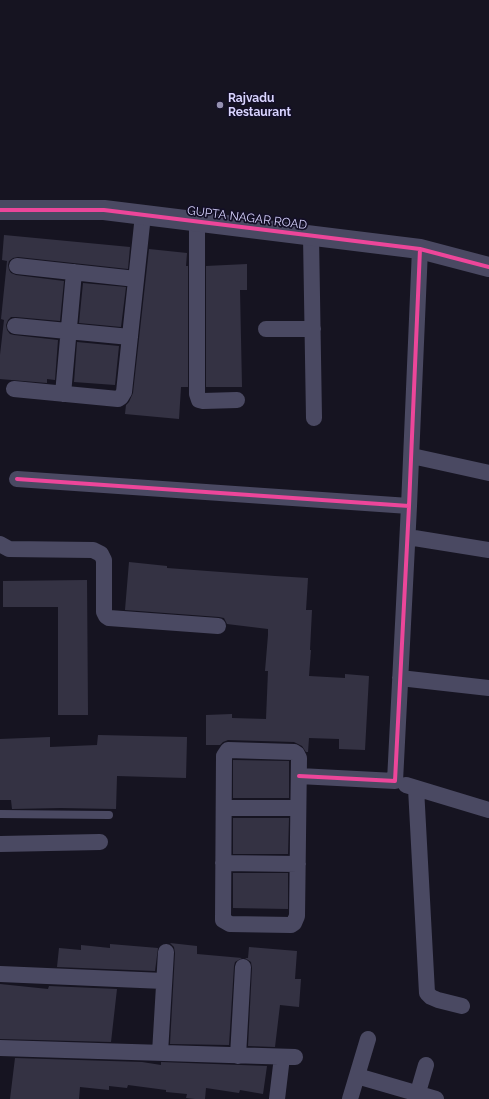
<!DOCTYPE html>
<style>
body{margin:0}
canvas{display:block;background:#161421}
</style>
<canvas width="489" height="1099"></canvas>
<script>
const ctx = document.querySelector('canvas').getContext('2d');
ctx.lineJoin = 'round';
function fillPath(path, color) {
  ctx.fillStyle = color;
  ctx.fill(path, 'evenodd');
}
function poly(rows) {
  const path = new Path2D();
  for (const r of rows) {
    path.moveTo(r[0], r[1]);
    for (let i = 2; i < r.length; i += 2) path.lineTo(r[i], r[i + 1]);
  }
  return path;
}
function trace(path, color, width, dash) {
  ctx.strokeStyle = color;
  ctx.lineWidth = width;
  ctx.lineCap = dash ? 'butt' : 'round';
  ctx.setLineDash(dash || []);
  ctx.stroke(path);
}
function drawText(font, color, halo, rows, align = 'center') {
  ctx.font = font + ' Raleway,sans-serif';
  ctx.lineWidth = 3.5;
  ctx.setLineDash([]);
  ctx.textBaseline = 'middle';
  ctx.strokeStyle = halo;
  ctx.fillStyle = color;
  for (const [text, x, y, turn = 0] of rows) {
    ctx.save();
    ctx.translate(x, y);
    ctx.rotate((+turn || 0) * Math.PI / 180);
    ctx.textAlign = isNaN(turn) ? turn : align;
    if (halo) ctx.strokeText(text, 0, 0);
    ctx.fillText(text, 0, 0);
    ctx.restore();
  }
}
const building = poly([
 [4,235,130,247,128,269,18,257,13,258,9,261,8,265,9,270,11,273,16,275,64,281,60,321,16,317,11,317,8,320,6,325,7,330,10,334,14,335,58,340,55,380,47,379,47,383,0,379,0,355,4,320,1,319,7,261,2,260],
 [149,249,187,253,186,266,188,266,188,387,181,387,179,419,125,414,126,405,129,402,133,393],
 [247,264,247,290,240,290,242,387,206,387,206,266],
 [83,283,126,287,121,327,79,323],
 [77,342,119,346,115,385,74,382],
 [129,562,167,566,167,568,275,576,308,578,306,610,312,610,310,650,311,650,309,676,345,678,345,674,369,676,365,750,339,749,339,739,309,738,308,752,306,752,302,746,294,742,228,740,223,742,220,745,206,745,206,715,232,714,232,718,266,719,268,671,265,671,268,635,268,629,227,624,224,618,219,617,125,610],
 [87,580,88,715,58,715,58,607,3,607,3,581],
 [98,735,187,737,186,778,117,776,116,809,61,808,12,809,11,800,0,800,0,739,50,737,50,747,97,745],
 [233,760,289,761,289,798,233,798],
 [233,818,289,818,288,854,233,854],
 [233,873,288,873,288,909,233,908],
 [170,943,197,946,197,954,242,958,235,962,234,966,229,1045,170,1044,175,953,174,947],
 [110,944,158,948,155,971,57,967,59,948,81,950,81,945,110,948],
 [249,947,297,951,295,979,301,979,299,1007,280,1005,275,1047,248,1046,252,968,251,962,245,958,248,958],
 [0,984,48,989,49,986,117,989,111,1042,0,1039],
 [15,1058,142,1062,161,1065,161,1062,267,1066,263,1094,240,1090,239,1093,206,1088,205,1099,195,1099,186,1098,187,1094,166,1092,166,1090,128,1085,127,1088,109,1086,109,1090,80,1087,79,1099,10,1099]
]);
const service = poly([
 [0,814,109,815]
]);
const minor = poly([
 [197,222,197,394,199,400,203,401,237,400],
 [311,236,314,418],
 [17,266,136,279],
 [15,326,130,337],
 [266,329,313,329],
 [14,389,118,399,121,397,124,392,143,215],
 [63,394,74,272],
 [412,456,489,473],
 [17,479,409,506],
 [408,537,489,550],
 [0,544,9,549,93,550,101,554,104,560,104,612,106,616,109,618,218,626],
 [400,678,489,688],
 [228,750,294,752,297,754,299,758,297,916,294,923,291,925,230,924,223,920,224,756,228,750],
 [299,776,395,781,409,506,420,249],
 [406,785,489,810],
 [416,788,427,993,431,997,438,1000,462,1006],
 [224,808,298,808],
 [0,844,100,842],
 [223,863,298,864],
 [0,974,164,981],
 [0,1048,295,1057],
 [160,1053,166,952],
 [238,1056,243,967],
 [357,1076,436,1099],
 [277,1099,282,1057],
 [350,1099,368,1039],
 [416,1099,426,1065]
]);
const tertiary = poly([
 [0,210,104,210,420,249,489,267]
]);
const cycleway = poly([
 [0,210,104,210,420,249,489,267],
 [17,479,409,506],
 [299,776,395,781,409,506,420,249]
]);
const markers = [
 [220,105,4,"#9591b1"]
];
const poiNames = [
 ["Rajvadu",228,98],
 ["Restaurant",228,112]
];
const streetNames = [
 ["GUPTA NAGAR ROAD",247,218,7]
];
fillPath(building, '#343243');
trace(service, '#4a4962', 8);
trace(minor, '#4a4962', 16);
trace(tertiary, '#4a4962', 20);
trace(cycleway, '#ed469a', 4);
for (const [x, y, r, color] of markers) {
  const dot = new Path2D();
  dot.arc(x, y, r, 0, 2 * Math.PI);
  ctx.fillStyle = color;
  ctx.fill(dot);
  trace(dot, '#130f26', 1.5);
}
drawText('bold 12px', '#d9d4ff', '#130f26', poiNames, 'left');
drawText('12px', '#d9d4ff', '#130f26', streetNames);
</script>
